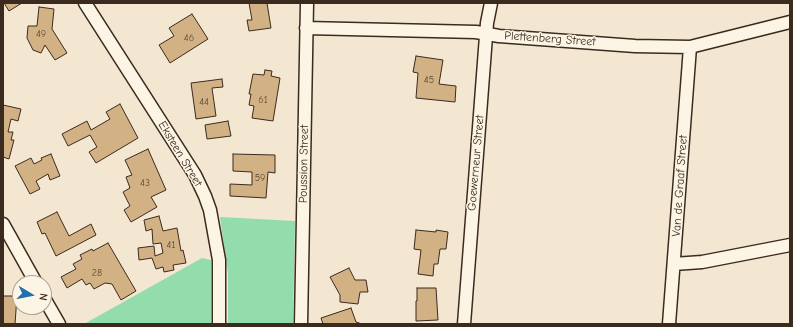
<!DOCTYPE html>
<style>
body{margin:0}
#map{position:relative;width:793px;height:327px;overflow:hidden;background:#f4e7d2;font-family:"Comic Neue",sans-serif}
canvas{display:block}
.frame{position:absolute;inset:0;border:4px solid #3b2a1e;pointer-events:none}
.north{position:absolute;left:12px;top:275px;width:40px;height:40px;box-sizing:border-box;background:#fcf5e5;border:1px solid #afa495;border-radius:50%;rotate:100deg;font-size:11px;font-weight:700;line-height:16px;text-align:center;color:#3b2a1e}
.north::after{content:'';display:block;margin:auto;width:14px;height:18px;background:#1f6fb2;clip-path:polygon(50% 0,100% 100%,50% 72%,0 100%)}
</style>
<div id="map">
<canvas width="793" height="327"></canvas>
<div class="frame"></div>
<div class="north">N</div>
</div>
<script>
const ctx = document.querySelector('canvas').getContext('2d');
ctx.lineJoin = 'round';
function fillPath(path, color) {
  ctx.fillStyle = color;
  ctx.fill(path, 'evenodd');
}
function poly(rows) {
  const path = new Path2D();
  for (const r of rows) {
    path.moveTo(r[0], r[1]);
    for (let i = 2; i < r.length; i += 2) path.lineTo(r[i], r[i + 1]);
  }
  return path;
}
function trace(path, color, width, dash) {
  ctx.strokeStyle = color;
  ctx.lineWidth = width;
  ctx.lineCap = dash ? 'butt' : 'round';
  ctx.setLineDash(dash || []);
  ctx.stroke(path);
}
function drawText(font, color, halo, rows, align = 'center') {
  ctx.font = font + ' "Comic Neue",sans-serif';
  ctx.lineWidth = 3;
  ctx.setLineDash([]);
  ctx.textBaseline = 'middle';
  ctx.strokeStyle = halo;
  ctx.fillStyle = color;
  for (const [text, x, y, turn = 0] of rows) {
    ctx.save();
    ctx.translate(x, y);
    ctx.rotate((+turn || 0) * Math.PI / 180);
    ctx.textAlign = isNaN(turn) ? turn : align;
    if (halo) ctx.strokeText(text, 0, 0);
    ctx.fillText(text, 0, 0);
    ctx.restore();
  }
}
const green = poly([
 [220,217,295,221,293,324,228,324,228,274],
 [202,258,211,260,211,324,84,324]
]);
const building = poly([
 [4,3,22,3,9,11,4,3],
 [249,3,267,3,271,28,249,31,247,20,252,20,249,3],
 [39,7,54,9,52,29,67,53,55,60,45,45,41,53,33,50,27,38,28,26,37,26,39,7],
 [192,14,208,39,170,63,159,45,174,36,169,28,192,14],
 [416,56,443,60,439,84,456,86,455,102,416,98,418,73,413,72,416,56],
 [265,70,272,71,271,76,280,78,273,121,252,118,254,106,249,105,251,94,249,94,253,74,264,75,265,70],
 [222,79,223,87,212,88,216,116,196,119,191,83,222,79],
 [120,104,138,138,96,163,89,152,97,147,90,135,68,146,62,134,87,121,91,130,110,119,106,112,120,104],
 [3,105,21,109,18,121,11,119,8,132,13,132,11,140,14,140,9,159,3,157,3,105],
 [228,121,231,136,207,139,205,125,228,121],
 [148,149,166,190,151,197,157,207,131,222,124,210,130,206,123,192,130,188,126,177,132,175,125,160,148,149],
 [51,154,60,176,50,180,48,174,36,181,40,189,30,194,15,166,31,158,34,164,42,160,41,158,51,154],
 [233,154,275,155,275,173,268,172,266,198,230,196,230,184,252,185,252,172,233,171,233,154],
 [57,212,69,236,91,224,96,235,56,256,45,233,42,234,37,222,57,212],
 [159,216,163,231,177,228,181,251,183,250,186,263,173,265,174,270,164,272,163,267,156,269,152,258,139,260,138,248,154,246,155,256,163,253,161,243,153,244,152,229,146,231,144,220,159,216],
 [416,230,436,232,436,230,448,232,446,249,440,249,438,264,434,264,433,276,418,274,421,250,414,249,416,230],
 [108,243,136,291,121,300,112,284,105,283,94,289,90,283,86,285,82,279,67,288,61,277,76,269,73,264,82,259,80,255,92,249,93,251,108,243],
 [349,268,355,280,366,280,368,292,360,292,358,304,340,302,340,295,330,277,349,268],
 [417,288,436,288,438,320,416,321,416,301,417,301,417,288],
 [3,296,17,296,15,324,3,324,3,296],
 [351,308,356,322,362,324,323,324,321,318,351,308]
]);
const street = poly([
 [85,3,195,175,205,196,210,210,219,260,219,324],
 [306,28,476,32,499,36,635,46,690,47,790,22],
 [3,224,36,283],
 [674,264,702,262,790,245],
 [44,298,59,324],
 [301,324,307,3],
 [464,324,487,23,491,3],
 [669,324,690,47]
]);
const numberNames = [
 ["49",41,34],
 ["46",189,38],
 ["45",429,80],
 ["61",263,100],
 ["44",204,102],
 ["59",260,178],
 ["43",145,183],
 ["41",171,245],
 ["28",97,273]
];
const streetNames = [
 ["Plettenberg Street",550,39,4],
 ["Eksteen Street",180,154,59],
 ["Goewerneur Street",476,163,-85],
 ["Poussion Street",304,164,-89],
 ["Van de Graaf Street",680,186,-86]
];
fillPath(green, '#93dcab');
fillPath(building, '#d2b185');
trace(building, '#3b2a1e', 1);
trace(street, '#3b2a1e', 15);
trace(street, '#fcf5e5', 12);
drawText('10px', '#614c38', null, numberNames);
drawText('12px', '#3b2a1e', '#fcf5e5', streetNames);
</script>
